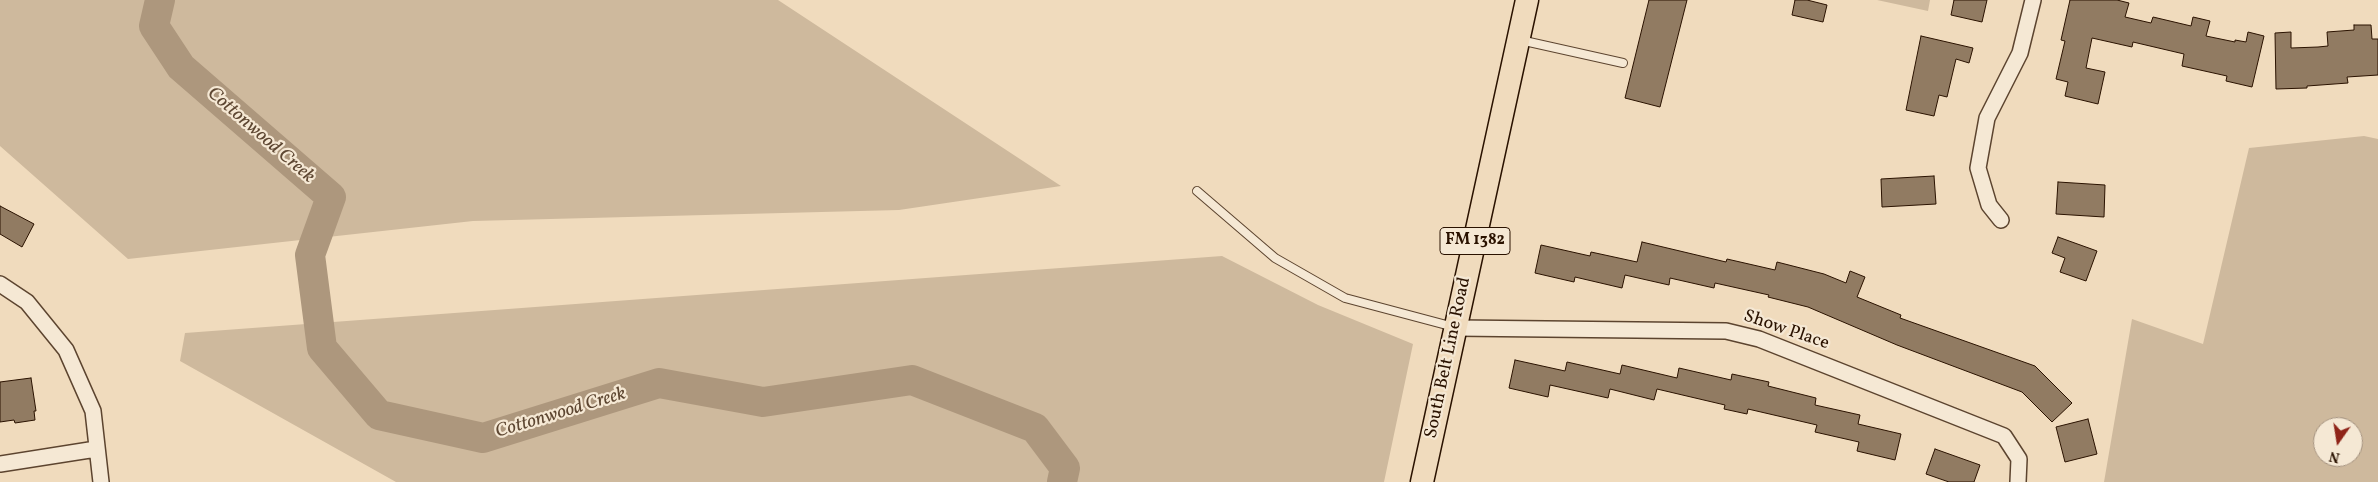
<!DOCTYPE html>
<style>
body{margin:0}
#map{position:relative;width:2378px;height:482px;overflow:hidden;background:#f0dbbd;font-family:Vollkorn,serif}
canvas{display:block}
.north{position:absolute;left:2313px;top:417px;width:50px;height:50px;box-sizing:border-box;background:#f5e8d4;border:1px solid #a4927f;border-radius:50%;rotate:193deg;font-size:14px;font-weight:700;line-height:20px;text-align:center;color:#2a1200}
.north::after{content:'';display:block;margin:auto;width:18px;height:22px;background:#8f2418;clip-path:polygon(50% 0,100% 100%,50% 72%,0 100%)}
</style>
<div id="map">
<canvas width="2378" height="482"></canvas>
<div class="north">N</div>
</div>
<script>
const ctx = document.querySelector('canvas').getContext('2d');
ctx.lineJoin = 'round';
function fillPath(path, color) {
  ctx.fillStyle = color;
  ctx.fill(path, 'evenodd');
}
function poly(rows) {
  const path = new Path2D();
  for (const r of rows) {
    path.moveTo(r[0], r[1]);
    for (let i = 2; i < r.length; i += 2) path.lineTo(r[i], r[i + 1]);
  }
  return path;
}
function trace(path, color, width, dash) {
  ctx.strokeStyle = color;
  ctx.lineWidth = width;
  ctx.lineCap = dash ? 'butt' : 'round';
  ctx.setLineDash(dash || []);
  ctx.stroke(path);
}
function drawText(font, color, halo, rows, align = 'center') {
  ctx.font = font + ' Vollkorn,serif';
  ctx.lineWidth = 4.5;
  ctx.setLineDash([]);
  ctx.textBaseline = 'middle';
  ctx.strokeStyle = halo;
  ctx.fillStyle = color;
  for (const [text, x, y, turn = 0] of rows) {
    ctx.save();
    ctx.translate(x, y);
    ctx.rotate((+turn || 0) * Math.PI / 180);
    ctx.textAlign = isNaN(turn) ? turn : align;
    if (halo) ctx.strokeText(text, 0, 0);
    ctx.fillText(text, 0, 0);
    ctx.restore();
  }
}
const green = poly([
 [0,0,778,0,1061,186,899,210,473,221,128,259,0,146],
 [1877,0,1930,0,1928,11],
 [2364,136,2378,139,2378,482,2104,482,2132,319,2203,344,2249,148],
 [2323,427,2353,427,2353,457,2323,457],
 [1222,256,1318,305,1413,344,1384,482,396,482,180,361,185,333]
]);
const river = poly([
 [160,0,154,26,181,67,331,197,310,255,322,348,379,415,483,438,659,383,763,402,912,380,1035,428,1065,468,1062,482]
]);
const building = poly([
 [1649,0,1687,0,1660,107,1625,98,1649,0],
 [1795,0,1807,0,1827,5,1823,22,1792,15,1795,0],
 [1954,0,1987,0,1982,22,1951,15,1954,0],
 [2070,0,2117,0,2129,3,2125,17,2151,23,2153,17,2191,26,2193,17,2210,21,2206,36,2235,42,2235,40,2246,42,2248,32,2264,36,2252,87,2226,81,2227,76,2182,66,2184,54,2133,42,2132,47,2092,38,2086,68,2105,72,2098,104,2065,96,2068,82,2056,79,2065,41,2061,40,2070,0],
 [2354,25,2371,25,2372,39,2378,39,2378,75,2347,77,2348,83,2307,86,2307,88,2276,89,2275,33,2291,32,2291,48,2318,47,2328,46,2327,32,2354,30,2354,25],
 [1921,36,1973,48,1969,63,1956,59,1947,97,1939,95,1934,116,1906,110,1921,36],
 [1934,176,1936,204,1882,207,1881,179,1934,176],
 [2058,182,2105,185,2104,217,2056,214,2058,182],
 [0,206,34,224,22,247,0,234,0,206],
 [2058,237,2097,251,2086,281,2060,272,2065,258,2052,253,2058,237],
 [1642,242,1726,262,1727,259,1775,270,1777,262,1824,274,1846,283,1850,271,1865,277,1857,297,1901,315,1900,318,2035,366,2072,403,2052,422,2022,392,1897,345,1808,307,1768,297,1769,295,1715,283,1714,288,1670,278,1669,285,1625,275,1622,288,1575,277,1574,282,1535,273,1541,245,1590,256,1591,252,1637,262,1642,242],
 [1515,360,1565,371,1567,362,1620,374,1622,365,1677,378,1679,368,1731,380,1732,374,1769,382,1768,386,1816,398,1815,405,1860,415,1858,424,1901,434,1895,460,1857,451,1859,442,1815,432,1817,425,1748,409,1747,414,1724,409,1725,405,1657,389,1654,400,1610,389,1608,398,1550,385,1548,397,1509,388,1515,360],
 [31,378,36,411,34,411,35,420,15,423,14,420,0,422,0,382,31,378],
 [2088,419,2097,454,2065,462,2056,427,2088,419],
 [1935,449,1980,465,1974,482,1949,482,1926,474,1935,449]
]);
const service = poly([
 [1520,40,1623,63],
 [1197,191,1275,258,1345,298,1454,327]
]);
const minor = poly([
 [2001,220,1989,205,1978,168,1987,118,2020,53,2033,0],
 [0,284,27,302,66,350,93,411,101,482],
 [1456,328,1726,331,1759,339,2004,436,2019,459,2018,482],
 [0,464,96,449]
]);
const primary = poly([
 [1422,482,1527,0]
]);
const shields = [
 [1475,241,70]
];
const shieldNames = [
 ["FM 1382",1475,241]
];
const streetNames = [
 ["Show Place",1786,331,19],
 ["South Belt Line Road",1449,358,-78]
];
const waterNames = [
 ["Cottonwood Creek",260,136,41],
 ["Cottonwood Creek",561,414,-17]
];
fillPath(green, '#ceb99d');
trace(river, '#ad977d', 30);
fillPath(building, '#917b62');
trace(building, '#2a1200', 1);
trace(service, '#5c442f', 10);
trace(minor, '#5c442f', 18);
trace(primary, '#2a1200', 25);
trace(service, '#f5e8d4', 8);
trace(minor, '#f5e8d4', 15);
trace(primary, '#f0dbbd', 22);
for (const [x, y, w] of shields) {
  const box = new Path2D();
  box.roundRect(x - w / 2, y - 13.5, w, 27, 4);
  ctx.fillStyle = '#f5e8d4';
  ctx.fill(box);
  trace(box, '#2a1200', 1);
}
drawText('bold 16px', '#2a1200', null, shieldNames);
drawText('18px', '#2a1200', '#f5e8d4', streetNames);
drawText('italic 19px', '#5e4732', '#f5e8d4', waterNames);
</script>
